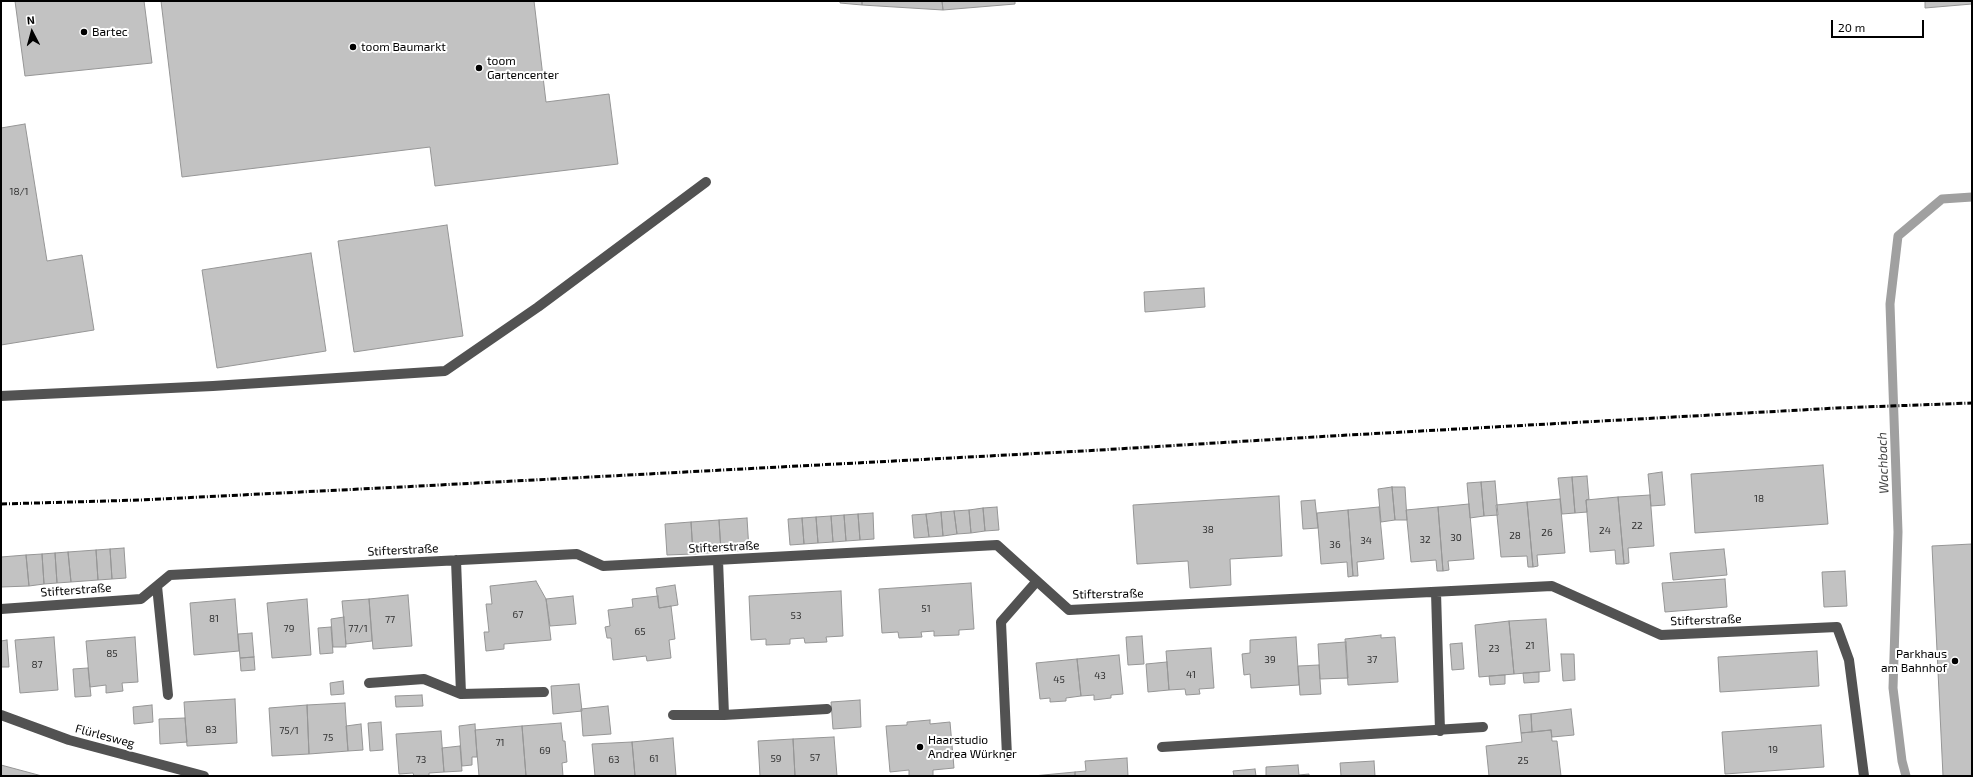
<!DOCTYPE html>
<meta charset="utf-8">
<style>
body{margin:0}
#map{position:relative;width:1973px;height:777px;overflow:hidden;background:#fff;font-family:"Exo 2",sans-serif}
canvas{display:block}
.frame{position:absolute;inset:0;border:2px solid #000;pointer-events:none}
.north{position:absolute;left:12px;top:12px;width:40px;height:40px;-webkit-text-stroke:3px #fff;paint-order:stroke;rotate:354deg;font-size:11px;font-weight:700;line-height:16px;text-align:center;color:#000}
.north::after{content:'';display:block;margin:auto;width:14px;height:18px;background:#000;clip-path:polygon(50% 0,100% 100%,50% 72%,0 100%)}
.scale{position:absolute;left:1831px;top:20px;width:93px;height:18px;box-sizing:border-box;border:2px solid #000;border-top:0;padding-left:5px;font-size:12px;line-height:14px;white-space:nowrap;color:#000;-webkit-text-stroke:3px #fff;paint-order:stroke}
</style>
<div id="map">
<canvas width="1973" height="777"></canvas>
<div class="frame"></div>
<div class="north">N</div>
<div class="scale">20 m</div>
</div>
<script>
const ctx = document.querySelector('canvas').getContext('2d');
ctx.lineJoin = 'round';
function poly(rows) {
  const path = new Path2D();
  for (const r of rows) {
    path.moveTo(r[0], r[1]);
    for (let i = 2; i < r.length; i += 2) path.lineTo(r[i], r[i + 1]);
  }
  return path;
}
function trace(path, color, width, dash) {
  ctx.strokeStyle = color;
  ctx.lineWidth = width;
  ctx.lineCap = dash ? 'butt' : 'round';
  ctx.setLineDash(dash || []);
  ctx.stroke(path);
}
function fillPath(path, color) {
  ctx.fillStyle = color;
  ctx.fill(path, 'evenodd');
}
function drawText(font, color, halo, rows, align = 'center') {
  ctx.font = font + ' "Exo 2",sans-serif';
  ctx.lineWidth = 4;
  ctx.setLineDash([]);
  ctx.textBaseline = 'middle';
  ctx.strokeStyle = halo;
  ctx.fillStyle = color;
  for (const [text, x, y, turn = 0] of rows) {
    ctx.save();
    ctx.translate(x, y);
    ctx.rotate((+turn || 0) * Math.PI / 180);
    ctx.textAlign = isNaN(turn) ? turn : align;
    if (halo) ctx.strokeText(text, 0, 0);
    ctx.fillText(text, 0, 0);
    ctx.restore();
  }
}
const stream = poly([
 [1906,776,1902,761,1893,688,1898,532,1890,304,1898,236,1942,199,1972,197]
]);
const building = poly([
 [15,1,144,1,152,63,25,76,15,1],
 [161,1,534,1,546,102,609,94,618,164,435,186,430,147,182,177,161,1],
 [840,1,862,1,862,5,840,3,840,1],
 [862,1,942,1,943,10,862,5,862,1],
 [942,1,1015,1,1015,4,943,10,942,1],
 [1925,1,1972,1,1972,4,1925,8,1925,1],
 [25,124,47,261,82,255,94,330,1,345,1,128,25,124],
 [447,225,463,336,354,352,338,241,447,225],
 [311,253,326,351,217,368,202,270,311,253],
 [1204,288,1205,307,1145,312,1144,292,1204,288],
 [1823,465,1828,524,1695,533,1691,474,1823,465],
 [1662,472,1665,505,1651,506,1648,474,1662,472],
 [1587,476,1589,499,1586,500,1587,512,1575,513,1572,477,1587,476],
 [1572,477,1575,513,1562,514,1558,478,1572,477],
 [1495,481,1498,515,1484,516,1481,482,1495,481],
 [1481,482,1484,516,1470,518,1467,483,1481,482],
 [1392,487,1395,520,1381,522,1378,489,1392,487],
 [1392,487,1405,487,1407,520,1395,520,1392,487],
 [1650,495,1654,546,1628,548,1629,563,1624,564,1618,497,1650,495],
 [1279,496,1282,556,1230,559,1231,585,1190,588,1188,561,1137,564,1133,505,1279,496],
 [1618,497,1624,564,1616,564,1615,550,1590,552,1586,500,1618,497],
 [1560,499,1565,553,1537,555,1538,566,1533,567,1527,502,1560,499],
 [1315,500,1318,528,1303,529,1301,501,1315,500],
 [1527,502,1533,567,1528,567,1527,556,1501,557,1496,505,1527,502],
 [1469,504,1474,559,1448,561,1449,570,1443,571,1438,507,1469,504],
 [997,507,999,530,985,531,983,508,997,507],
 [1379,507,1384,559,1357,562,1358,576,1353,576,1348,510,1379,507],
 [1438,507,1443,571,1437,571,1436,560,1411,562,1406,510,1438,507],
 [983,508,985,531,971,533,969,510,983,508],
 [969,510,971,533,957,534,954,511,969,510],
 [1348,510,1353,576,1348,577,1347,562,1321,564,1317,513,1348,510],
 [954,511,957,534,943,536,941,512,954,511],
 [941,512,943,536,929,537,926,514,941,512],
 [873,513,874,539,860,540,858,514,873,513],
 [858,514,860,540,846,541,844,515,858,514],
 [926,514,929,537,914,538,912,515,926,514],
 [844,515,846,541,833,542,831,516,844,515],
 [831,516,833,542,818,543,816,517,831,516],
 [816,517,818,543,804,544,802,518,816,517],
 [747,518,749,550,721,552,719,520,747,518],
 [802,518,804,544,790,545,788,519,802,518],
 [719,520,721,552,693,554,691,522,719,520],
 [691,522,693,554,667,555,665,524,691,522],
 [1972,544,1972,776,1943,776,1932,546,1972,544],
 [124,548,126,578,112,579,110,549,124,548],
 [110,549,112,579,98,580,96,550,110,549],
 [1724,549,1727,575,1673,580,1670,553,1724,549],
 [96,550,98,580,71,582,68,552,96,550],
 [68,552,71,582,57,583,55,553,68,552],
 [55,553,57,583,44,584,42,554,55,553],
 [42,554,44,584,29,586,26,555,42,554],
 [26,555,29,586,1,587,1,557,26,555],
 [1845,571,1847,606,1824,607,1822,572,1845,571],
 [1725,579,1727,607,1665,612,1662,583,1725,579],
 [536,581,546,599,551,640,504,644,504,649,486,651,484,632,489,632,486,604,492,604,490,586,536,581],
 [971,583,974,629,959,630,959,635,934,636,934,631,921,632,922,637,899,638,898,632,882,633,879,589,971,583],
 [675,585,678,605,659,608,656,588,675,585],
 [841,591,843,636,826,637,827,642,805,643,804,638,790,639,790,644,766,645,766,639,751,640,749,596,841,591],
 [408,595,412,646,373,649,369,599,408,595],
 [573,596,576,624,550,626,546,599,573,596],
 [658,596,659,608,671,606,675,639,669,640,671,658,647,661,646,656,613,660,611,638,607,638,605,627,610,626,608,610,633,607,632,599,658,596],
 [235,599,239,651,194,655,190,603,235,599],
 [307,599,311,655,272,658,267,603,307,599],
 [369,599,372,641,346,644,342,601,369,599],
 [344,617,346,647,333,647,331,619,344,617],
 [1546,619,1550,671,1514,674,1509,621,1546,619],
 [1509,621,1514,674,1479,677,1475,625,1509,621],
 [331,627,333,653,320,654,318,628,331,627],
 [252,633,254,657,240,658,238,634,252,633],
 [1381,635,1381,638,1395,637,1398,682,1348,685,1345,639,1381,635],
 [1142,636,1144,664,1128,665,1126,637,1142,636],
 [54,637,58,690,20,693,15,640,54,637],
 [135,637,138,682,122,683,123,691,106,693,106,685,90,687,86,641,135,637],
 [1296,637,1299,685,1251,688,1250,674,1244,675,1242,654,1250,653,1250,640,1296,637],
 [7,640,9,667,1,667,1,641,7,640],
 [1346,642,1348,678,1320,679,1318,644,1346,642],
 [1462,643,1464,669,1452,670,1450,644,1462,643],
 [1211,648,1214,688,1199,689,1200,694,1186,695,1185,689,1169,690,1166,651,1211,648],
 [1817,651,1819,686,1720,692,1718,657,1817,651],
 [1561,654,1574,654,1575,680,1563,681,1561,654],
 [1119,655,1123,694,1111,695,1111,698,1094,700,1094,695,1081,696,1077,659,1119,655],
 [254,657,255,670,241,671,240,658,254,657],
 [1077,659,1081,696,1066,698,1066,701,1050,702,1050,698,1040,699,1036,663,1077,659],
 [1167,662,1169,690,1148,692,1146,664,1167,662],
 [1319,665,1321,694,1300,695,1298,666,1319,665],
 [88,668,91,696,75,697,73,669,88,668],
 [1539,672,1539,682,1524,683,1523,673,1539,672],
 [1505,675,1505,684,1490,685,1489,676,1505,675],
 [343,681,344,694,331,695,330,683,343,681],
 [579,684,582,711,553,714,551,686,579,684],
 [422,695,423,706,396,707,395,696,422,695],
 [235,699,237,743,187,746,184,702,235,699],
 [860,700,861,727,833,729,831,702,860,700],
 [345,703,348,751,309,754,307,705,345,703],
 [152,705,153,722,134,724,133,707,152,705],
 [307,705,309,754,272,756,269,708,307,705],
 [608,706,611,734,583,736,581,709,608,706],
 [1571,709,1574,735,1552,737,1551,730,1532,732,1531,714,1571,709],
 [1531,714,1532,732,1521,733,1519,715,1531,714],
 [185,718,187,742,160,744,159,719,185,718],
 [930,720,930,724,950,722,954,768,933,770,933,776,909,776,909,770,890,772,886,726,907,725,907,722,930,720],
 [381,722,383,750,370,751,368,723,381,722],
 [561,723,563,741,565,741,567,762,562,763,563,776,526,776,522,726,561,723],
 [361,724,363,750,348,751,346,726,361,724],
 [475,724,477,757,472,757,472,765,462,766,459,726,475,724],
 [1821,725,1824,767,1725,774,1722,732,1821,725],
 [522,726,526,776,479,776,475,730,522,726],
 [1551,730,1552,741,1557,741,1561,776,1489,776,1486,746,1522,742,1521,733,1551,730],
 [441,731,444,772,429,773,429,776,414,776,413,773,399,774,396,734,441,731],
 [834,737,837,776,795,776,793,739,834,737],
 [673,738,676,776,635,776,632,742,673,738],
 [793,739,795,776,760,776,758,741,793,739],
 [632,742,635,776,595,776,592,744,632,742],
 [460,746,462,771,444,772,442,748,460,746],
 [1127,758,1128,776,1075,776,1075,772,1086,771,1085,761,1127,758],
 [1374,761,1375,776,1341,776,1340,763,1374,761],
 [1,765,42,776,1,776,1,765],
 [1298,765,1299,775,1309,774,1309,776,1266,776,1266,767,1298,765],
 [1255,769,1256,776,1234,776,1233,771,1255,769],
 [1075,772,1075,776,1033,776,1075,772]
]);
const minor = poly([
 [1,396,213,386,445,371,538,307,706,182],
 [456,560,461,694],
 [718,560,724,715],
 [157,586,168,695],
 [1436,592,1440,731],
 [1,609,141,599,170,575,577,554,603,566,997,545,1069,610,1552,586,1661,635,1837,627,1849,660,1864,776],
 [369,683,424,679,461,694,544,692],
 [1,715,69,740,204,776],
 [673,715,724,715,827,709],
 [1162,747,1483,727],
 [1007,756,1001,622,1037,581]
]);
const rail = poly([
 [1,504,141,500,401,487,1083,451,1331,436,1837,408,1972,403]
]);
const markers = [
 [84,32,4,"#000"],
 [353,47,4,"#000"],
 [479,68,4,"#000"],
 [1955,661,4,"#000"],
 [920,747,4,"#000"]
];
const numberNames = [
 ["18/1",19,192],
 ["18",1759,499],
 ["22",1637,526],
 ["38",1208,530],
 ["24",1605,531],
 ["26",1547,533],
 ["28",1515,536],
 ["30",1456,538],
 ["32",1425,540],
 ["34",1366,541],
 ["36",1335,545],
 ["51",926,609],
 ["67",518,615],
 ["53",796,616],
 ["81",214,619],
 ["77",390,620],
 ["79",289,629],
 ["77/1",358,629],
 ["65",640,632],
 ["21",1530,646],
 ["23",1494,649],
 ["85",112,654],
 ["39",1270,660],
 ["37",1372,660],
 ["87",37,665],
 ["41",1191,675],
 ["43",1100,676],
 ["45",1059,680],
 ["83",211,730],
 ["75/1",289,731],
 ["75",328,738],
 ["71",500,743],
 ["19",1773,750],
 ["69",545,751],
 ["57",815,758],
 ["61",654,759],
 ["59",776,759],
 ["73",421,760],
 ["63",614,760],
 ["25",1523,761]
];
const poiNames = [
 ["Bartec",92,32],
 ["toom Baumarkt",361,47],
 ["toom",487,61],
 ["Gartencenter",487,75],
 ["Parkhaus",1947,654,"right"],
 ["am Bahnhof",1947,668,"right"],
 ["Haarstudio",928,740],
 ["Andrea Würkner",928,754]
];
const streetNames = [
 ["Stifterstraße",724,547,-3],
 ["Stifterstraße",403,550,-3],
 ["Stifterstraße",76,590,-4],
 ["Stifterstraße",1108,594,-1],
 ["Stifterstraße",1706,620,-2],
 ["Flürlesweg",105,736,15]
];
const waterNames = [
 ["Wachbach",1883,463,-92]
];
trace(stream, '#a0a0a0', 9);
fillPath(building, '#c2c2c2');
trace(building, '#969696', 1);
trace(minor, '#525252', 10);
trace(rail, '#000', 3, [6, 2, 1, 2]);
for (const [x, y, r, color] of markers) {
  const dot = new Path2D();
  dot.arc(x, y, r, 0, 2 * Math.PI);
  ctx.fillStyle = color;
  ctx.fill(dot);
  trace(dot, '#fff', 1.5);
}
drawText('10px', '#303030', null, numberNames);
drawText('12px', '#000', '#fff', poiNames, 'left');
drawText('12px', '#000', '#fff', streetNames);
drawText('italic 13px', '#414141', '#fff', waterNames);
</script>
